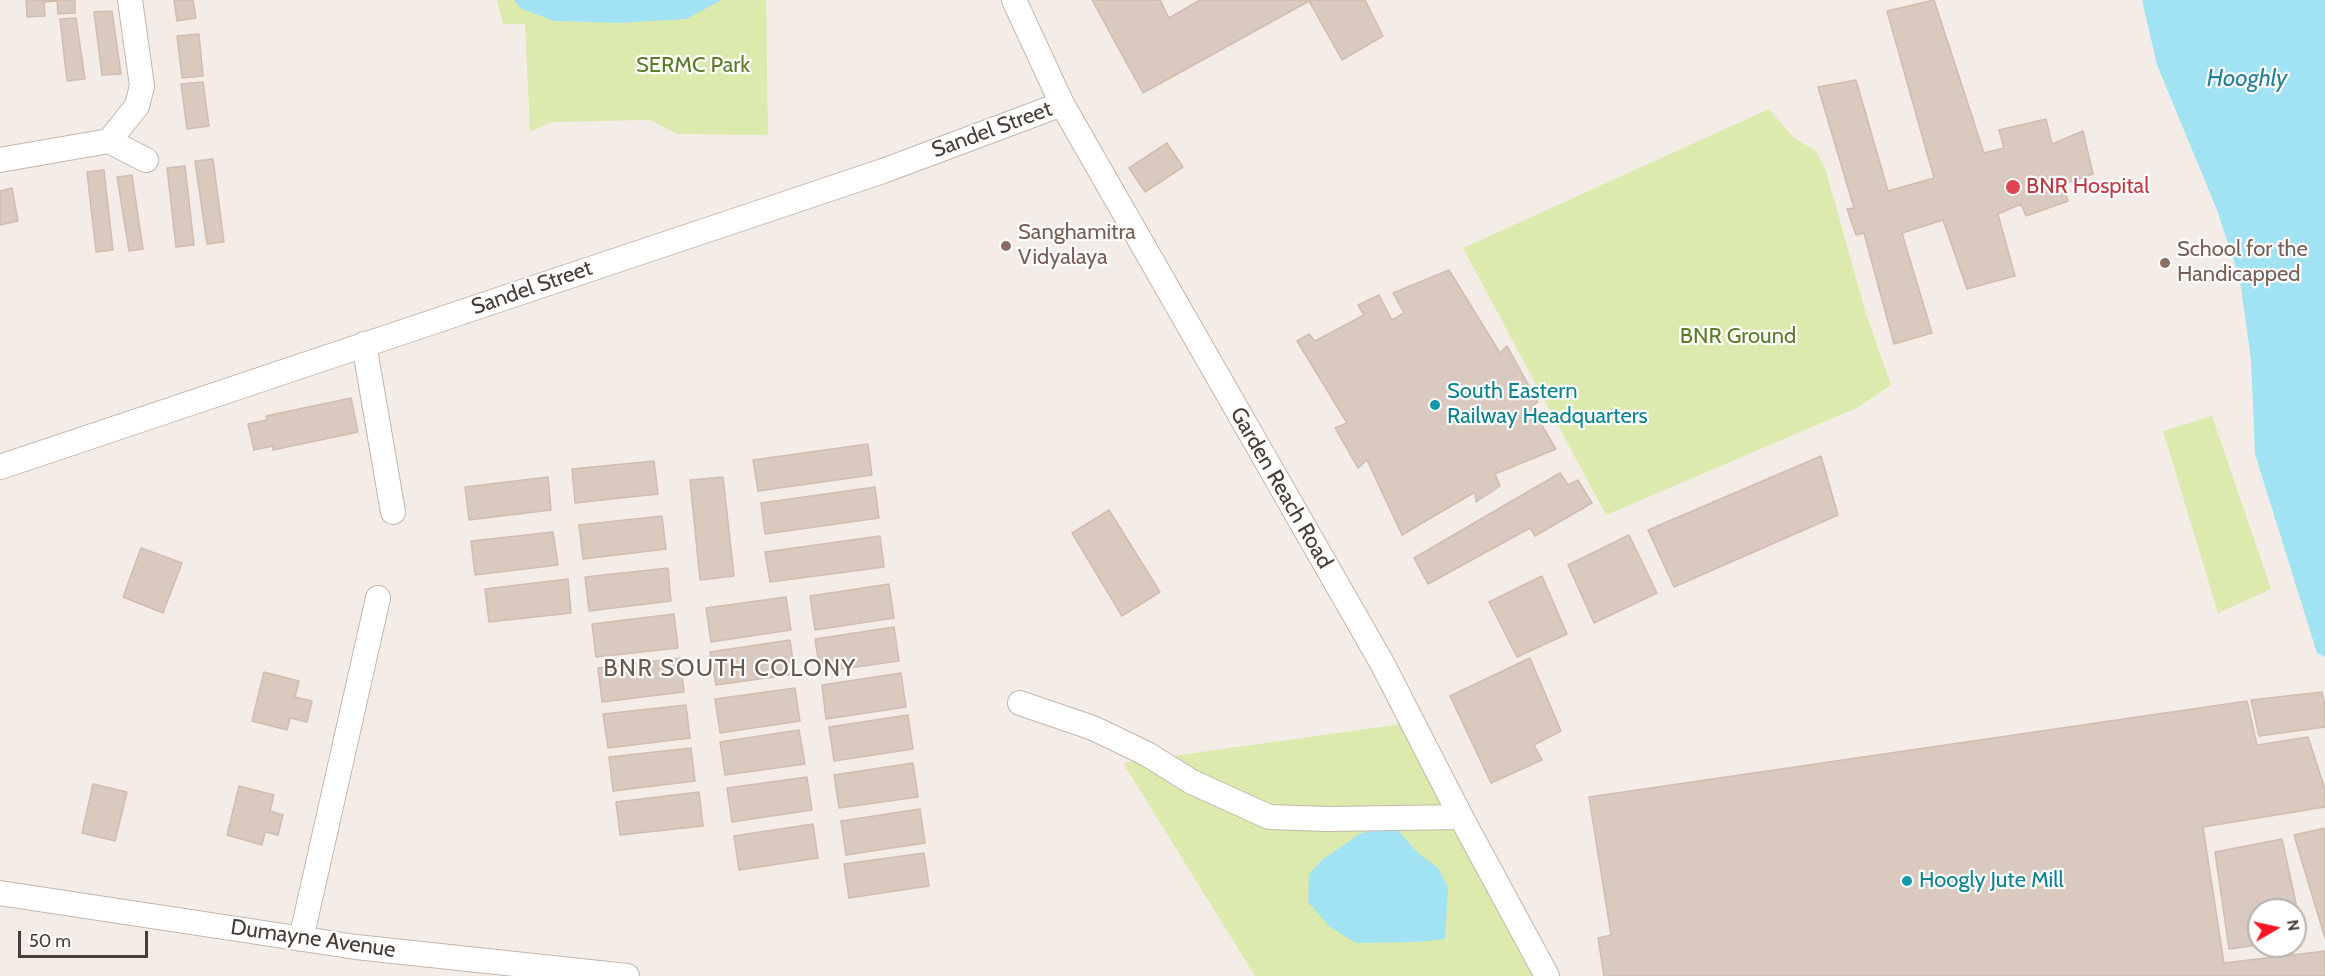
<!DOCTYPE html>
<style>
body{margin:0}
#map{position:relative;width:2325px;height:976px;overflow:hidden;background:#f4ede7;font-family:Cabin,sans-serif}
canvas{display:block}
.north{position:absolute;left:2247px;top:898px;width:60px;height:60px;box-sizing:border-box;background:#fff;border:2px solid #b5b1af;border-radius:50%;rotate:81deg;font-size:16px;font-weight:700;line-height:24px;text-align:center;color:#473c36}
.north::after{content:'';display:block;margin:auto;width:21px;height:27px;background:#ff1324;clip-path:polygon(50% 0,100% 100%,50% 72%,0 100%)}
.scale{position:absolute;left:18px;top:931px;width:130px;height:27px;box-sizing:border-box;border:3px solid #473c36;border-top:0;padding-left:8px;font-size:18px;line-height:21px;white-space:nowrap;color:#473c36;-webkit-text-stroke:4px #fff;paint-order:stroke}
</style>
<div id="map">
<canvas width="2325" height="976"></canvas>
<div class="north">N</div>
<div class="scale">50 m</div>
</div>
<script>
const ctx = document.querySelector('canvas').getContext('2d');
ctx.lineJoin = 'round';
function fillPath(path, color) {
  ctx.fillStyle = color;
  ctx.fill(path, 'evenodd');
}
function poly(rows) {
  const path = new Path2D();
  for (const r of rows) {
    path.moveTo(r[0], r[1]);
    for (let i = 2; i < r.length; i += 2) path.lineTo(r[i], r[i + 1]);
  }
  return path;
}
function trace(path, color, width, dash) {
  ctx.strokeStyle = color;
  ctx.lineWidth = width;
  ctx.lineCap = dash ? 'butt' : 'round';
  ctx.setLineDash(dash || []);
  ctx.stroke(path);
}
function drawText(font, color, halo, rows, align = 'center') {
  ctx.font = font + ' Cabin,sans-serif';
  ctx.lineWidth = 4.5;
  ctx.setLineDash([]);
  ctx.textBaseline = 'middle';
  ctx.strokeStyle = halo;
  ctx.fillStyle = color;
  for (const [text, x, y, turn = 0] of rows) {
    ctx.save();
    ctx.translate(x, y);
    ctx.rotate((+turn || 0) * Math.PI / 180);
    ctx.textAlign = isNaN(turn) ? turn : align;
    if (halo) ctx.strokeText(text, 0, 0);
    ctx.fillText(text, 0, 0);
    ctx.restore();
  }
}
const green = poly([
 [497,0,766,0,768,135,677,134,650,120,552,122,530,132,525,24,503,24],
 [1769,109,1794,138,1816,151,1826,171,1866,314,1891,385,1859,407,1606,515,1463,248],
 [2212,416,2271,589,2218,613,2163,431],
 [1402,724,1537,976,1255,976,1123,763]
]);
const water = poly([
 [514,0,722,0,686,19,619,23,554,21,520,8],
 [2142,0,2325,0,2325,657,2317,653,2255,454,2251,360,2240,280,2217,210,2157,65],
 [1394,826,1418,853,1438,868,1448,888,1445,939,1417,942,1356,943,1330,927,1308,902,1309,874,1322,860,1361,833]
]);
const building = poly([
 [26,0,75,0,75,13,58,14,57,1,44,2,45,16,27,17,26,0],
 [174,0,193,0,196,18,177,21,174,0],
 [1092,0,1160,0,1169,18,1200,0,1365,0,1383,36,1342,60,1309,1,1143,93,1092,0],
 [1934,0,1984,153,2004,148,1999,130,2046,119,2052,144,2083,131,2093,174,2064,184,2068,201,2026,216,2021,204,1998,214,2015,276,1967,289,1943,220,1902,233,1932,333,1894,344,1864,233,1856,235,1847,209,1854,208,1818,87,1856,80,1888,191,1934,178,1887,11,1934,0],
 [112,11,121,74,102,75,94,12,112,11],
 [76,18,85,79,67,81,60,19,76,18],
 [199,34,203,76,182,78,177,36,199,34],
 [203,82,209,126,187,129,181,84,203,82],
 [1167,143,1183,167,1145,192,1129,168,1167,143],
 [213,159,224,242,207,244,195,161,213,159],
 [185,166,194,245,176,247,167,168,185,166],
 [104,170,113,250,96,252,87,172,104,170],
 [132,175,143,249,129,251,117,177,132,175],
 [12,188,18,221,0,225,0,191,12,188],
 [1449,270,1500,353,1507,346,1538,402,1531,407,1556,449,1495,474,1500,486,1476,502,1475,492,1402,535,1367,460,1358,468,1335,428,1347,423,1297,341,1309,334,1315,341,1364,315,1358,305,1379,295,1392,320,1404,313,1393,293,1449,270],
 [351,398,358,432,273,450,273,446,254,450,248,424,267,420,266,416,351,398],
 [868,444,872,475,758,491,753,460,868,444],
 [1821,456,1838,515,1674,587,1648,530,1821,456],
 [654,461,658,494,575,503,572,469,654,461],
 [1560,473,1568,485,1578,480,1592,503,1535,536,1530,528,1428,584,1414,558,1560,473],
 [548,477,551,510,469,520,465,487,548,477],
 [723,477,734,576,700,580,690,480,723,477],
 [875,487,879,518,765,534,761,503,875,487],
 [1109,510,1160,592,1122,616,1072,533,1109,510],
 [662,516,666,549,583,559,579,525,662,516],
 [553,532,558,565,475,575,471,541,553,532],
 [1629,535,1657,593,1594,623,1568,565,1629,535],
 [880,536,884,567,770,582,765,552,880,536],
 [141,548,182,563,163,613,123,597,141,548],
 [668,568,671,601,589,611,585,577,668,568],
 [1542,576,1567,634,1517,657,1489,602,1542,576],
 [568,579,571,613,489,622,485,589,568,579],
 [889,584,894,618,815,630,810,596,889,584],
 [786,597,791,630,711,642,706,608,786,597],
 [674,614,678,648,596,657,592,624,674,614],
 [894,627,899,661,820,672,815,639,894,627],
 [790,640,795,674,716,685,710,652,790,640],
 [680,658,684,692,602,702,598,668,680,658],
 [1530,658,1561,731,1534,745,1542,760,1491,783,1450,696,1530,658],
 [264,672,299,681,295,697,312,701,307,722,290,718,287,730,252,721,264,672],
 [901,673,906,707,826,719,822,685,901,673],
 [795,688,800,721,720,733,715,699,795,688],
 [2322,692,2325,705,2325,727,2259,736,2251,700,2322,692],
 [2247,701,2257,745,2308,737,2325,789,2325,807,2203,827,2224,963,2325,951,2325,976,1604,976,1598,938,1611,935,1589,797,2247,701],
 [686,705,690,738,608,748,603,714,686,705],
 [908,715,913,749,834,761,829,727,908,715],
 [799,730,805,764,725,775,720,742,799,730],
 [691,748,695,781,613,791,609,757,691,748],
 [913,763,918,797,839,808,834,775,913,763],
 [807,777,812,810,732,822,727,788,807,777],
 [93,784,127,792,115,841,82,833,93,784],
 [239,786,274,795,270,811,283,815,278,835,265,832,262,845,227,835,239,786],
 [699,792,703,826,620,835,616,802,699,792],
 [920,809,925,843,846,855,841,821,920,809],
 [813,824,818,858,739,870,734,836,813,824],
 [2325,828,2325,938,2294,835,2325,828],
 [2282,839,2304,940,2295,941,2295,910,2259,910,2259,945,2229,949,2215,852,2282,839],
 [924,853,929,886,849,898,844,864,924,853]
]);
const minor = poly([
 [1014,0,1062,104,1382,663,1461,817,1547,976],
 [109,141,137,106,142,86,130,0],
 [0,160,109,141,146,160],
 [364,344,393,512],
 [0,467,883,171,1062,104],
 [1020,703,1093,728,1147,754,1192,782,1269,817,1328,819,1461,817],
 [0,893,356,947,627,976],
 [301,939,378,598]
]);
const markers = [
 [2013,187,8,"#e0444e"],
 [1006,246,6,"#8d6e63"],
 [2165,263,6,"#8d6e63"],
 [1435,405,6,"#0f9aa8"],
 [1907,881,6,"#0f9aa8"]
];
const parkNames = [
 ["SERMC Park",693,66],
 ["BNR Ground",1738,337]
];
const streetNames = [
 ["Sandel Street",992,130,-20],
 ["Sandel Street",532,288,-19],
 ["Garden Reach Road",1281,488,60],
 ["Dumayne Avenue",313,939,8]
];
const healthNames = [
 ["BNR Hospital",2026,187]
];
const educationNames = [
 ["Sanghamitra",1018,233],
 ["Vidyalaya",1018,258],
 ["School for the",2177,250],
 ["Handicapped",2177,275]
];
const cultureNames = [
 ["South Eastern",1447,392],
 ["Railway Headquarters",1447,417],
 ["Hoogly Jute Mill",1919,881]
];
const waterNames = [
 ["Hooghly",2247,79]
];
const neighbourhoodNames = [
 ["BNR SOUTH COLONY",730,669]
];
fillPath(green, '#dceaae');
fillPath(water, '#a1e3f3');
fillPath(building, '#d9c9bf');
trace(building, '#d1bcaf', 1.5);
trace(minor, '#c3b6ac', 26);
trace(minor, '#fff', 24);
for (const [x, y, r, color] of markers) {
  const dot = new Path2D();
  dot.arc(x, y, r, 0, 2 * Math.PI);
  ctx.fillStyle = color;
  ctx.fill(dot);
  trace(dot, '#fff', 2);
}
drawText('22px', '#5a7b27', '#fff', parkNames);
drawText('22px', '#473c36', '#fff', streetNames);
drawText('22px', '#be3a42', '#fff', healthNames, 'left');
drawText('22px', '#785e54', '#fff', educationNames, 'left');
drawText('22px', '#0d838f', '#fff', cultureNames, 'left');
drawText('italic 24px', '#267f96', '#fff', waterNames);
ctx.letterSpacing = '1.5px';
drawText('24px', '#6a584c', '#fff', neighbourhoodNames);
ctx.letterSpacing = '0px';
</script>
